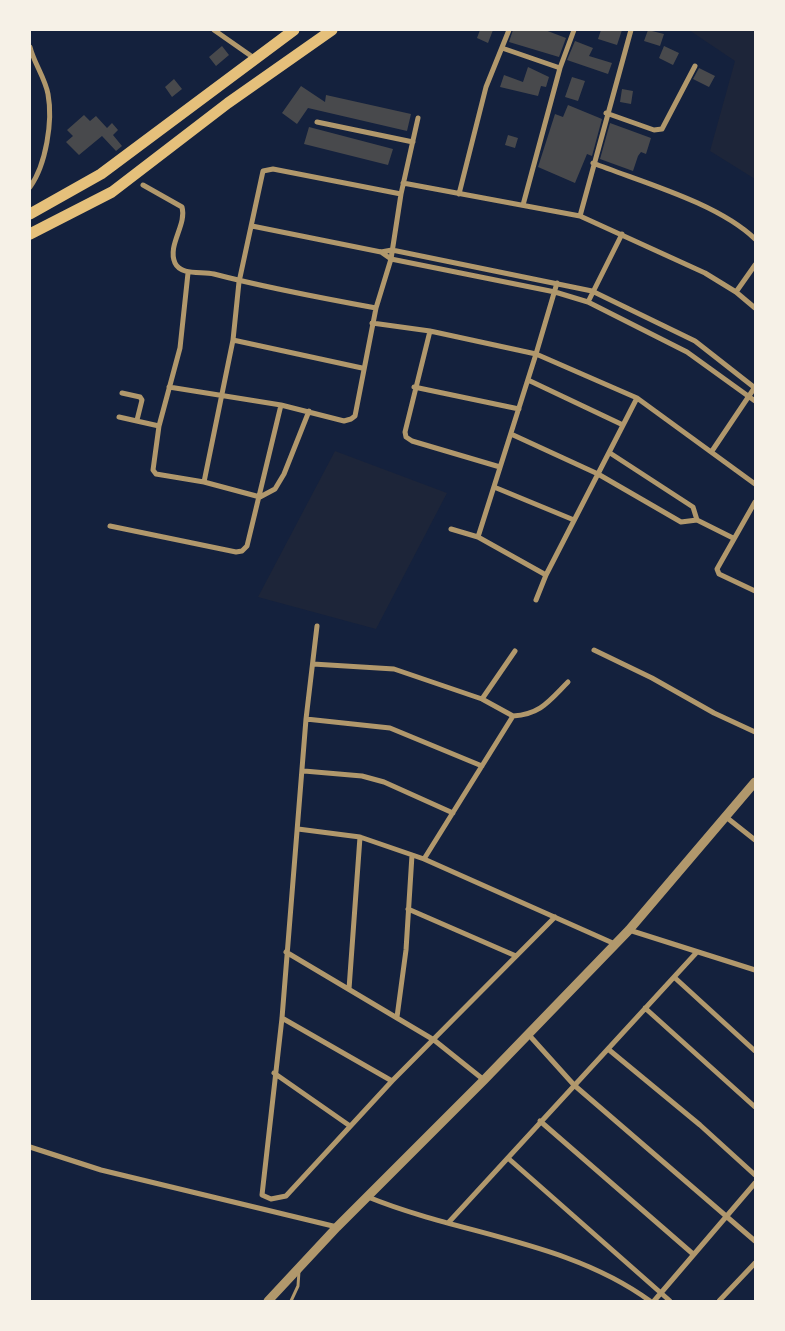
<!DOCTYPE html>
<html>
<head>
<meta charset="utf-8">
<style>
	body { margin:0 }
	#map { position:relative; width:785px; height:1331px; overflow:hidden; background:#14213d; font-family:"Golos Text",sans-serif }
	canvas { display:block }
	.frame { position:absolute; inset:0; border:31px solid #f6f1e7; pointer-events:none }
</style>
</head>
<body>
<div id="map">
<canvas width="785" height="1331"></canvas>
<div class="frame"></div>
</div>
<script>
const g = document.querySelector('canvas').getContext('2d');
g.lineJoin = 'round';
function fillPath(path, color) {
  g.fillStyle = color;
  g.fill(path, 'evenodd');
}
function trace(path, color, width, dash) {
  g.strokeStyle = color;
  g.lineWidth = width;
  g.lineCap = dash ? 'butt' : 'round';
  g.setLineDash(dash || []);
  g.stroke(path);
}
fillPath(new Path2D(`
	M689,30H755V179L710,151L735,61Z
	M335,451L447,493L376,629L258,597Z`), '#1d2539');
fillPath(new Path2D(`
	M480,30H493L488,43L477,38Z
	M513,30H545L566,38L559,57L509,42Z
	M601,30H622L617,45L598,39Z
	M648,30L664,34L660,46L644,41Z
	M575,41L593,48L589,56L612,63L608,74L567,60Z
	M222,46L229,55L216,66L209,57Z
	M664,46L679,53L673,65L659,58Z
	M528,67L549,77L546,87L541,86L538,96L500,87L504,75L523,82Z
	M699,68L715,76L709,87L693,79Z
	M572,77L585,81L578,101L565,97Z
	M174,79L182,89L172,97L165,87Z
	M301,86L325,102L326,95L411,114L407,131L308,108L297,124L282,113Z
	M622,89L633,91L631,104L620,102Z
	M568,105L602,119L592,156L587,154L575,183L538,167L555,114L563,117Z
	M84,115L90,121L96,116L107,128L112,123L118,130L113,135L122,146L116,151L102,136L79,155L66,142L73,136L67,130Z
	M610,123L651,138L646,154L641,152L638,156L633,171L600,159Z
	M309,127L393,149L388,165L304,144Z
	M508,135L518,138L515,148L505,145Z`), '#48494c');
trace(new Path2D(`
	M291,1301L298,1286L299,1271`), '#b1986c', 3);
trace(new Path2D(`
	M214,30L254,58
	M30,47C34,63 45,78 48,94C53,121 46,165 30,187
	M502,48L560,68
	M606,113L654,130L662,129L695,66
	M317,122L413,142
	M593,163C641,182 718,203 755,239
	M403,183L580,216L705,273L736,292L755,308
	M143,185L182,207C187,225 167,245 175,263C181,276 202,271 214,274C267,288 321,298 376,308
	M459,194L486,87L509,30
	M523,205L560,68L574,30
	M580,216L631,30
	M252,226L381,252L392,250L592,291L695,341L755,388
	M381,252L391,259L555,292L588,302L687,352L755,401
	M188,273L180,348L159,426L153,470L156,474L204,482L260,497L275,489L284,474L309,411
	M736,292L755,265
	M588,302L622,234
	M372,323L430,331L536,354L637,398L755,484
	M430,331L405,432L406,437L412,441L500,467
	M233,340L362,368
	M528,380L623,425
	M169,387L281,405L344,421L351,419L355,416L376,308L391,259L401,194L418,118
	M414,387L519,409
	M122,393L140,397L142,400L137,420
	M119,417L159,426
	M511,434L598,474L681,522L697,520L733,538
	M712,451L755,387
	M610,453L693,507L697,520
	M204,482L233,340L239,282L263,171L273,169L401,194
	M494,487L574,520
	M755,502L717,569L719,574L755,591
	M110,526L236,552L242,551L247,546L281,405
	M451,529L478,537L546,575
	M478,537L536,354L557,283
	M536,600L546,575L637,398
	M317,626L306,719L282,1018L262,1195L271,1199L286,1196L392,1081L555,917
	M594,650L652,678L714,713L755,732
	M313,664L394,669L482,699L513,716
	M482,699L515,651
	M306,719L390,728L482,766
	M304,771L362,776L384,782L453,813
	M726,817L755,840
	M298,829L360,837L424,859L615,944
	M424,859L513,716C541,714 549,701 568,682
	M408,909L516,956
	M629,930L755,970
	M286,952L434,1040L484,1080
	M674,977L755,1051
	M349,989L360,837
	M645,1008L755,1107
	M397,1017L406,950L412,855
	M282,1018L392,1081
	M529,1035L574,1085L755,1241
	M608,1049L700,1125L755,1175
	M274,1073L350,1126
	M540,1121L693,1254
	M30,1147L101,1170L337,1227
	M509,1159L670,1301
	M368,1197C461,1235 568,1241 650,1301
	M449,1222L697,952
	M654,1301L755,1183
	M719,1301L755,1263`), '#b1986c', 5);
trace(new Path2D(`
	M268,1301L337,1227L484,1080L629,930L755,782`), '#b1986c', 9);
trace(new Path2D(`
	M30,214L101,174L294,30
	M30,234L112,192L228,103L332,30`), '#e5c07b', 11);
</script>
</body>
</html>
